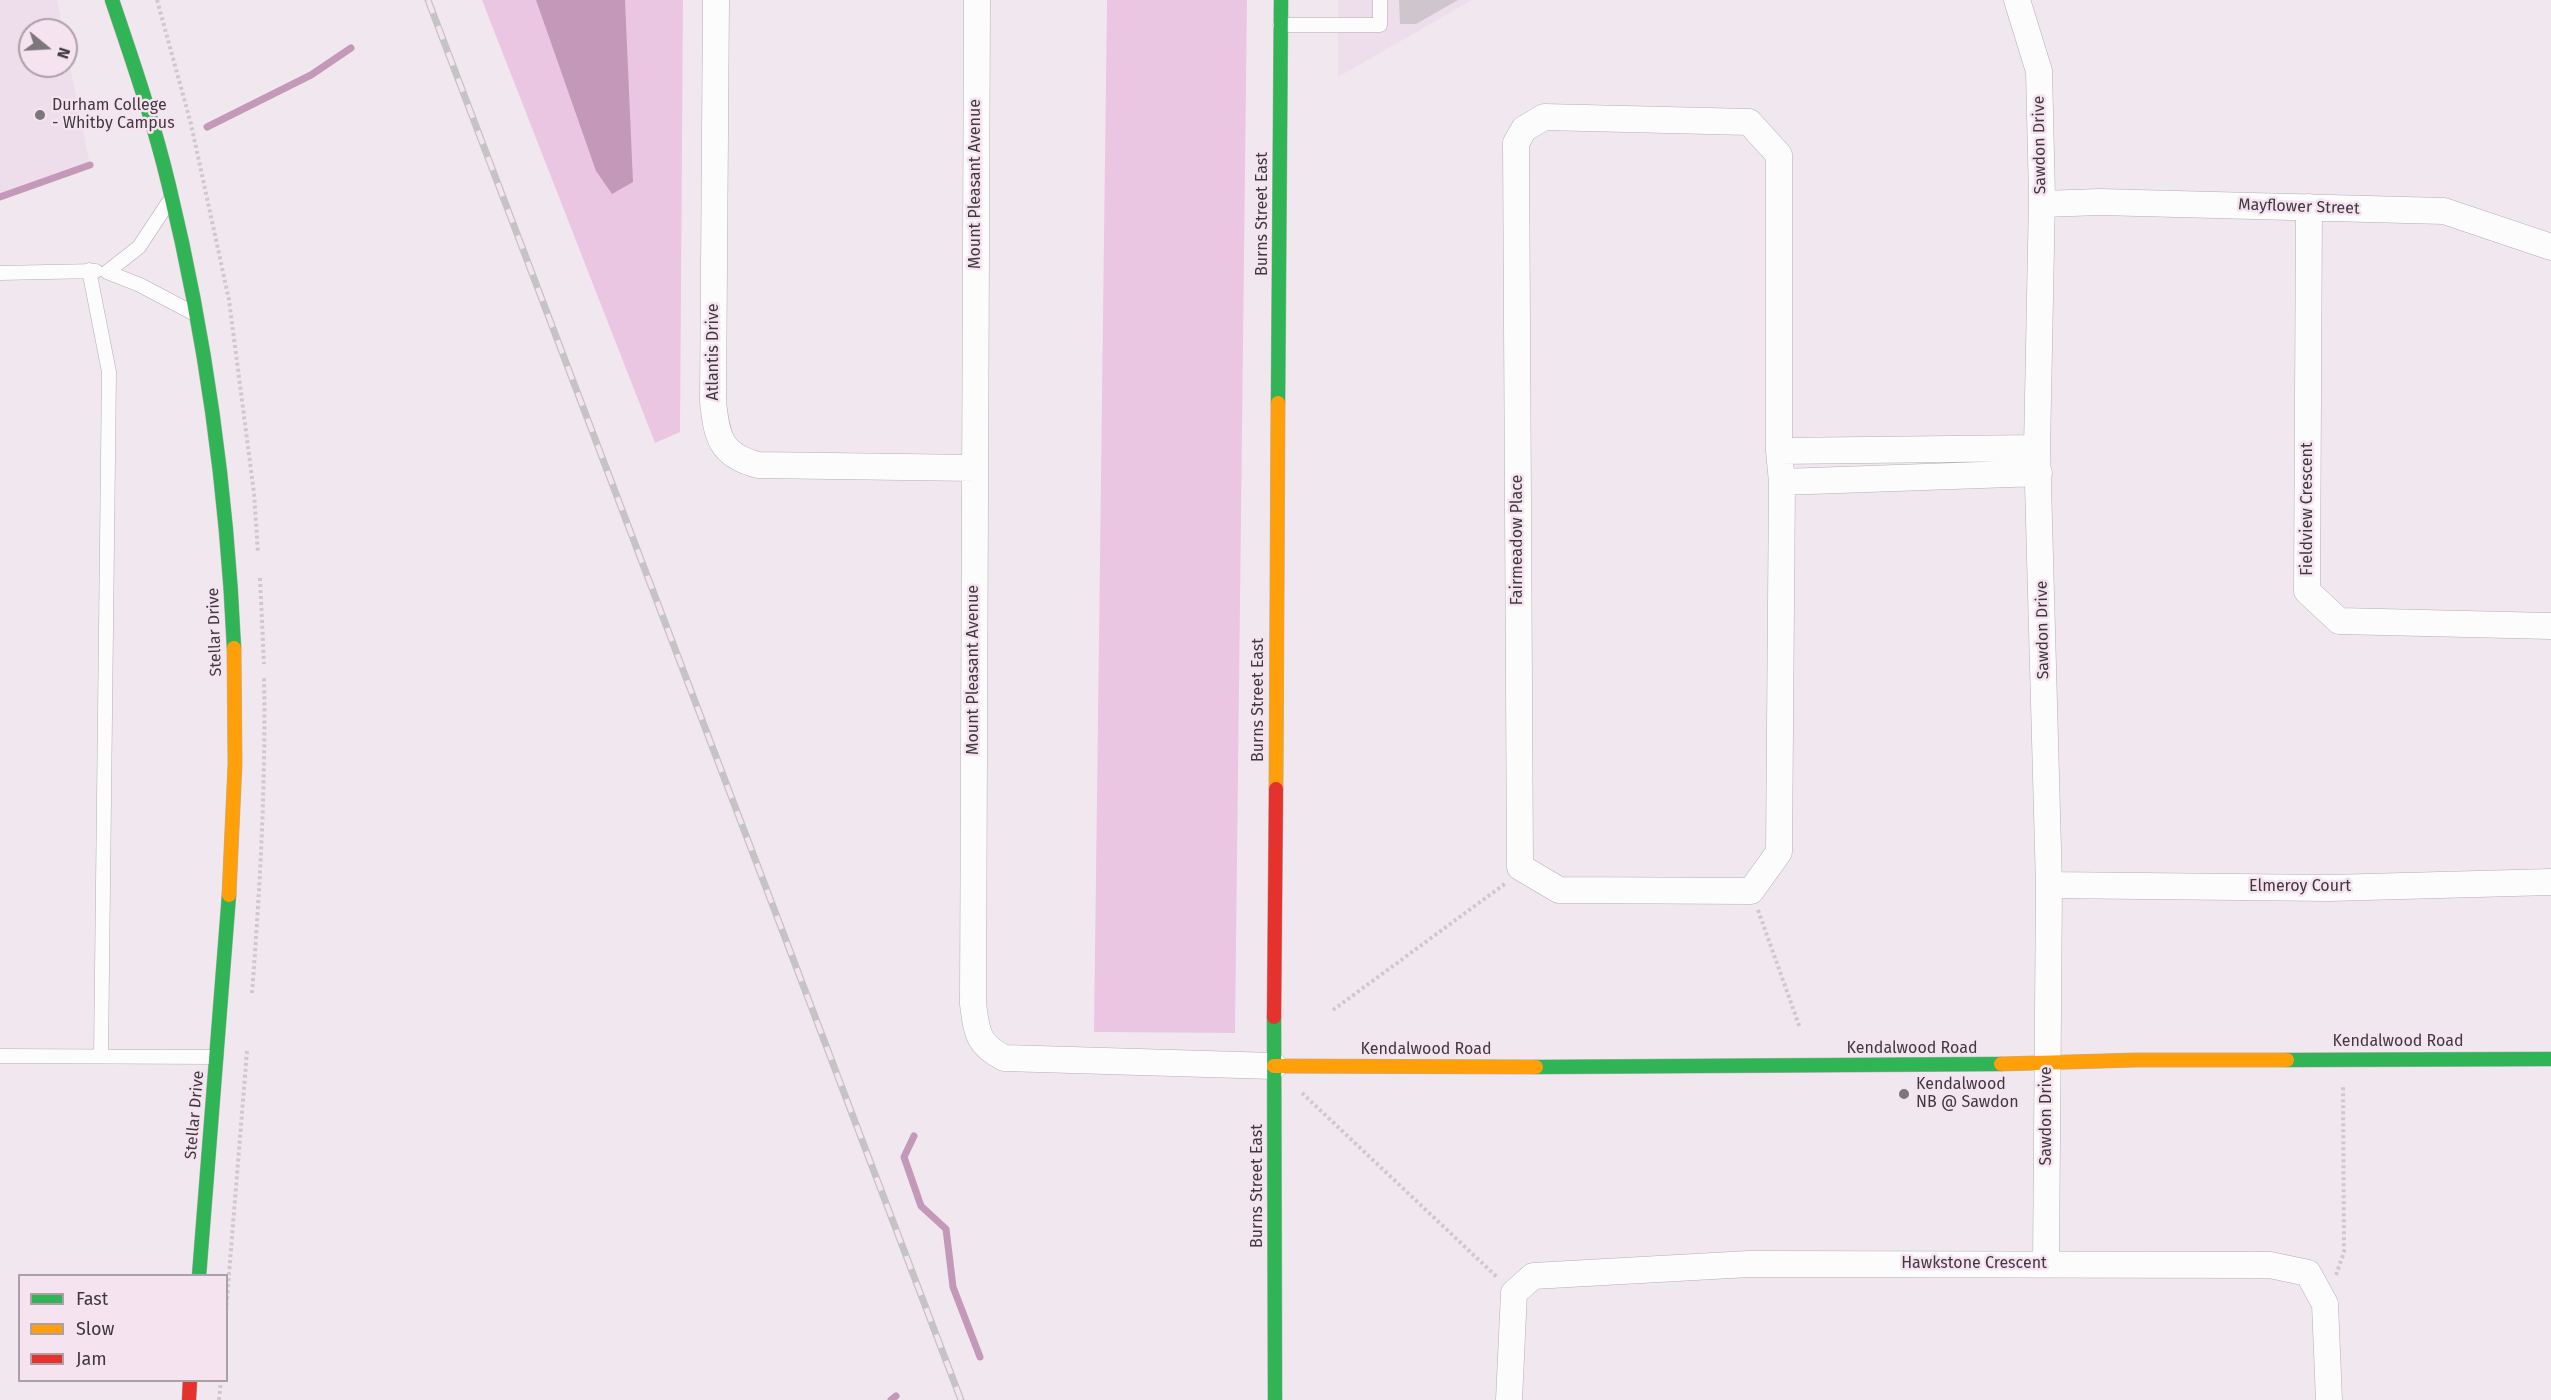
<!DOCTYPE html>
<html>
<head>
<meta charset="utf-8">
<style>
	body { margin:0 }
	#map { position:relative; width:2551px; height:1400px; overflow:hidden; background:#f1e8ef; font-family:"Fira Sans",sans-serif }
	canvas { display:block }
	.legend { position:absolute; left:18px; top:1274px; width:210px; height:108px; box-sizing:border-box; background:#f5e4f0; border:2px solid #ac9fa8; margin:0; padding:8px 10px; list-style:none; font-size:18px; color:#3f383d }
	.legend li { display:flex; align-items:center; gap:12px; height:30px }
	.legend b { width:30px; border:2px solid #ac9fa8 }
	.north { position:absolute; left:18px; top:18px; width:60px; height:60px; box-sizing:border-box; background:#f5e4f0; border:2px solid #ac9fa8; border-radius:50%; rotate:108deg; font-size:16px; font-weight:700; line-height:24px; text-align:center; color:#3f383d }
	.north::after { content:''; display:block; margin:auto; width:21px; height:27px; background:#7d767b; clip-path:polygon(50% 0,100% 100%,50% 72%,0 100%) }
</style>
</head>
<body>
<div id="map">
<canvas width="2551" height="1400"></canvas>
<ul class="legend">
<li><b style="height:8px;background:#30b455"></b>Fast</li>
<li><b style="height:8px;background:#ff9f0a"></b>Slow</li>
<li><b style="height:8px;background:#e5322d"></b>Jam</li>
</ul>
<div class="north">N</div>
</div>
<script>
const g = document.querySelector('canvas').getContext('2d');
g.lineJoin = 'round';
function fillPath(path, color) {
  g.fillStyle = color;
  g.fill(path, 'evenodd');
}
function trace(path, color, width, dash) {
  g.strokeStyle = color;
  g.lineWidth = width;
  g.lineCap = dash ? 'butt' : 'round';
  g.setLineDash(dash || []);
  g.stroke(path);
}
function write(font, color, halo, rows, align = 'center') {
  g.font = font + ' "Fira Sans",sans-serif';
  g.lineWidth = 5;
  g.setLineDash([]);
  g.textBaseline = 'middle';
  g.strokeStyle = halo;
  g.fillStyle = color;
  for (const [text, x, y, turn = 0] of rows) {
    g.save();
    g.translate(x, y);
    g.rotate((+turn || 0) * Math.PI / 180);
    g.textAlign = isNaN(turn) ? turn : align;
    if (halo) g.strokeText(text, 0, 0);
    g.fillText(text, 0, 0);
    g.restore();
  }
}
fillPath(new Path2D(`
	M0,0H57L63,30H30V66H66V47L90,165L0,197Z
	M1338,0H1472L1338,77Z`), '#eeddea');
fillPath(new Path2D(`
	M482,0H683L680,432L655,443Z
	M1107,0H1247L1235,1033L1094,1032Z`), '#ebc6e2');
fillPath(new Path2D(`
	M536,0H625L633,182L612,194L596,171Z`), '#c498b9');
trace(new Path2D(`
	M207,127L311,75L351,48
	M0,197L90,165
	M914,1136L904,1157L921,1206L946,1229L953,1287L980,1357
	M891,1400L896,1396`), '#c498b9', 7);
fillPath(new Path2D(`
	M1399,0H1458L1416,24H1400Z`), '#cec6cc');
const lane = new Path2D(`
	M1280,25H1380V0
	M168,203L139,247L107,272L140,285L195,314
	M89,270L109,372L101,1056
	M0,273L96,271
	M0,1056L216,1057`);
const street = new Path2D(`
	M716,0L713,402C717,437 720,455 758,465L975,468
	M977,0L973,1004C977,1033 977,1044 1004,1058L1274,1066
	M2017,0L2039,71L2042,197L2037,448L2049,885L2046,1264
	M1544,117L1749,122L1779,155V451L1782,482L1779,852L1751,891L1559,890L1520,867L1516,143L1524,129Z
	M2042,204L2100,202L2444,211L2551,247
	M2309,207L2307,591L2339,621L2551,626
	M1779,451L2037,448
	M1782,482L2039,473
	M2049,885L2329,888L2551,882
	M1509,1400L1514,1293L1533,1276L1749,1264L2270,1265L2308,1273L2325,1304L2329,1400`);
const fast = new Path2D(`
	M112,0C133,62 154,123 169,186C206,338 227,492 234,648
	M1278,403L1281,0
	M1274,1017L1275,1400
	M2287,1060L2551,1059
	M1536,1067L2001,1064
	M199,1276L229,895`);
const slow = new Path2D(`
	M1276,789L1278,403
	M229,895L235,764L234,648
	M2001,1064L2136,1060H2287
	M1274,1066L1536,1067`);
const jam = new Path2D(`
	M1274,1017L1276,789
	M189,1400L190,1380`);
trace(lane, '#b4aeb3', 15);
trace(street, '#b4aeb3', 27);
trace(fast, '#b4aeb3', 15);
trace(slow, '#b4aeb3', 15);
trace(jam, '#b4aeb3', 15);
trace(new Path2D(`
	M157,0L191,124L229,300L254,493L258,553
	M260,578L264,664
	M1758,910L1800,1028
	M252,993C260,888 266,783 264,677
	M1333,1010L1506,883
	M1302,1093L1498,1278
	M2336,1275L2344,1252L2343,1086
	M226,1311L247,1051
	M219,1400L221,1380`), '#cdc9cc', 4, [3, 3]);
trace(lane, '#fdfcfd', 14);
trace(street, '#fdfcfd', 26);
trace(fast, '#30b455', 14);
trace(slow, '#ff9f0a', 14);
trace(jam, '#e5322d', 14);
const rail = new Path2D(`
	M428,0L961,1400`);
trace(rail, '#c6c3c5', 7);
trace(rail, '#f5e4f0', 4.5, [14]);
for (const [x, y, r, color] of [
	[40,115,6,"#7d767b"],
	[1904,1094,6,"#7d767b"]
]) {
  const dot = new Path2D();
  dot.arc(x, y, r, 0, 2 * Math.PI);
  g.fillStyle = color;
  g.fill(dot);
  trace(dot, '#f5e4f0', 2);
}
write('16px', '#3f383d', '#f5e4f0', [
	["Durham College",52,106],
	["- Whitby Campus",52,124],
	["Kendalwood",1916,1085],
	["NB @ Sawdon",1916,1103]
], 'left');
write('16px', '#3f383d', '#f5e4f0', [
	["Sawdon Drive",2040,145,-91],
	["Mount Pleasant Avenue",976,184,-90],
	["Mayflower Street",2299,207,2],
	["Burns Street East",1263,214,-90],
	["Atlantis Drive",714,352,-90],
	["Fieldview Crescent",2308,509,-90],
	["Fairmeadow Place",1518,540,-90],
	["Sawdon Drive",2043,630,-91],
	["Stellar Drive",215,632,-92],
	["Mount Pleasant Avenue",974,670,-90],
	["Burns Street East",1259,700,-90],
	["Elmeroy Court",2300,887],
	["Kendalwood Road",2398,1042],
	["Kendalwood Road",1912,1049],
	["Kendalwood Road",1426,1050],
	["Stellar Drive",195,1115,-85],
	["Sawdon Drive",2047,1116,-90],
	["Burns Street East",1258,1186,-90],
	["Hawkstone Crescent",1974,1264]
]);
</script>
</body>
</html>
